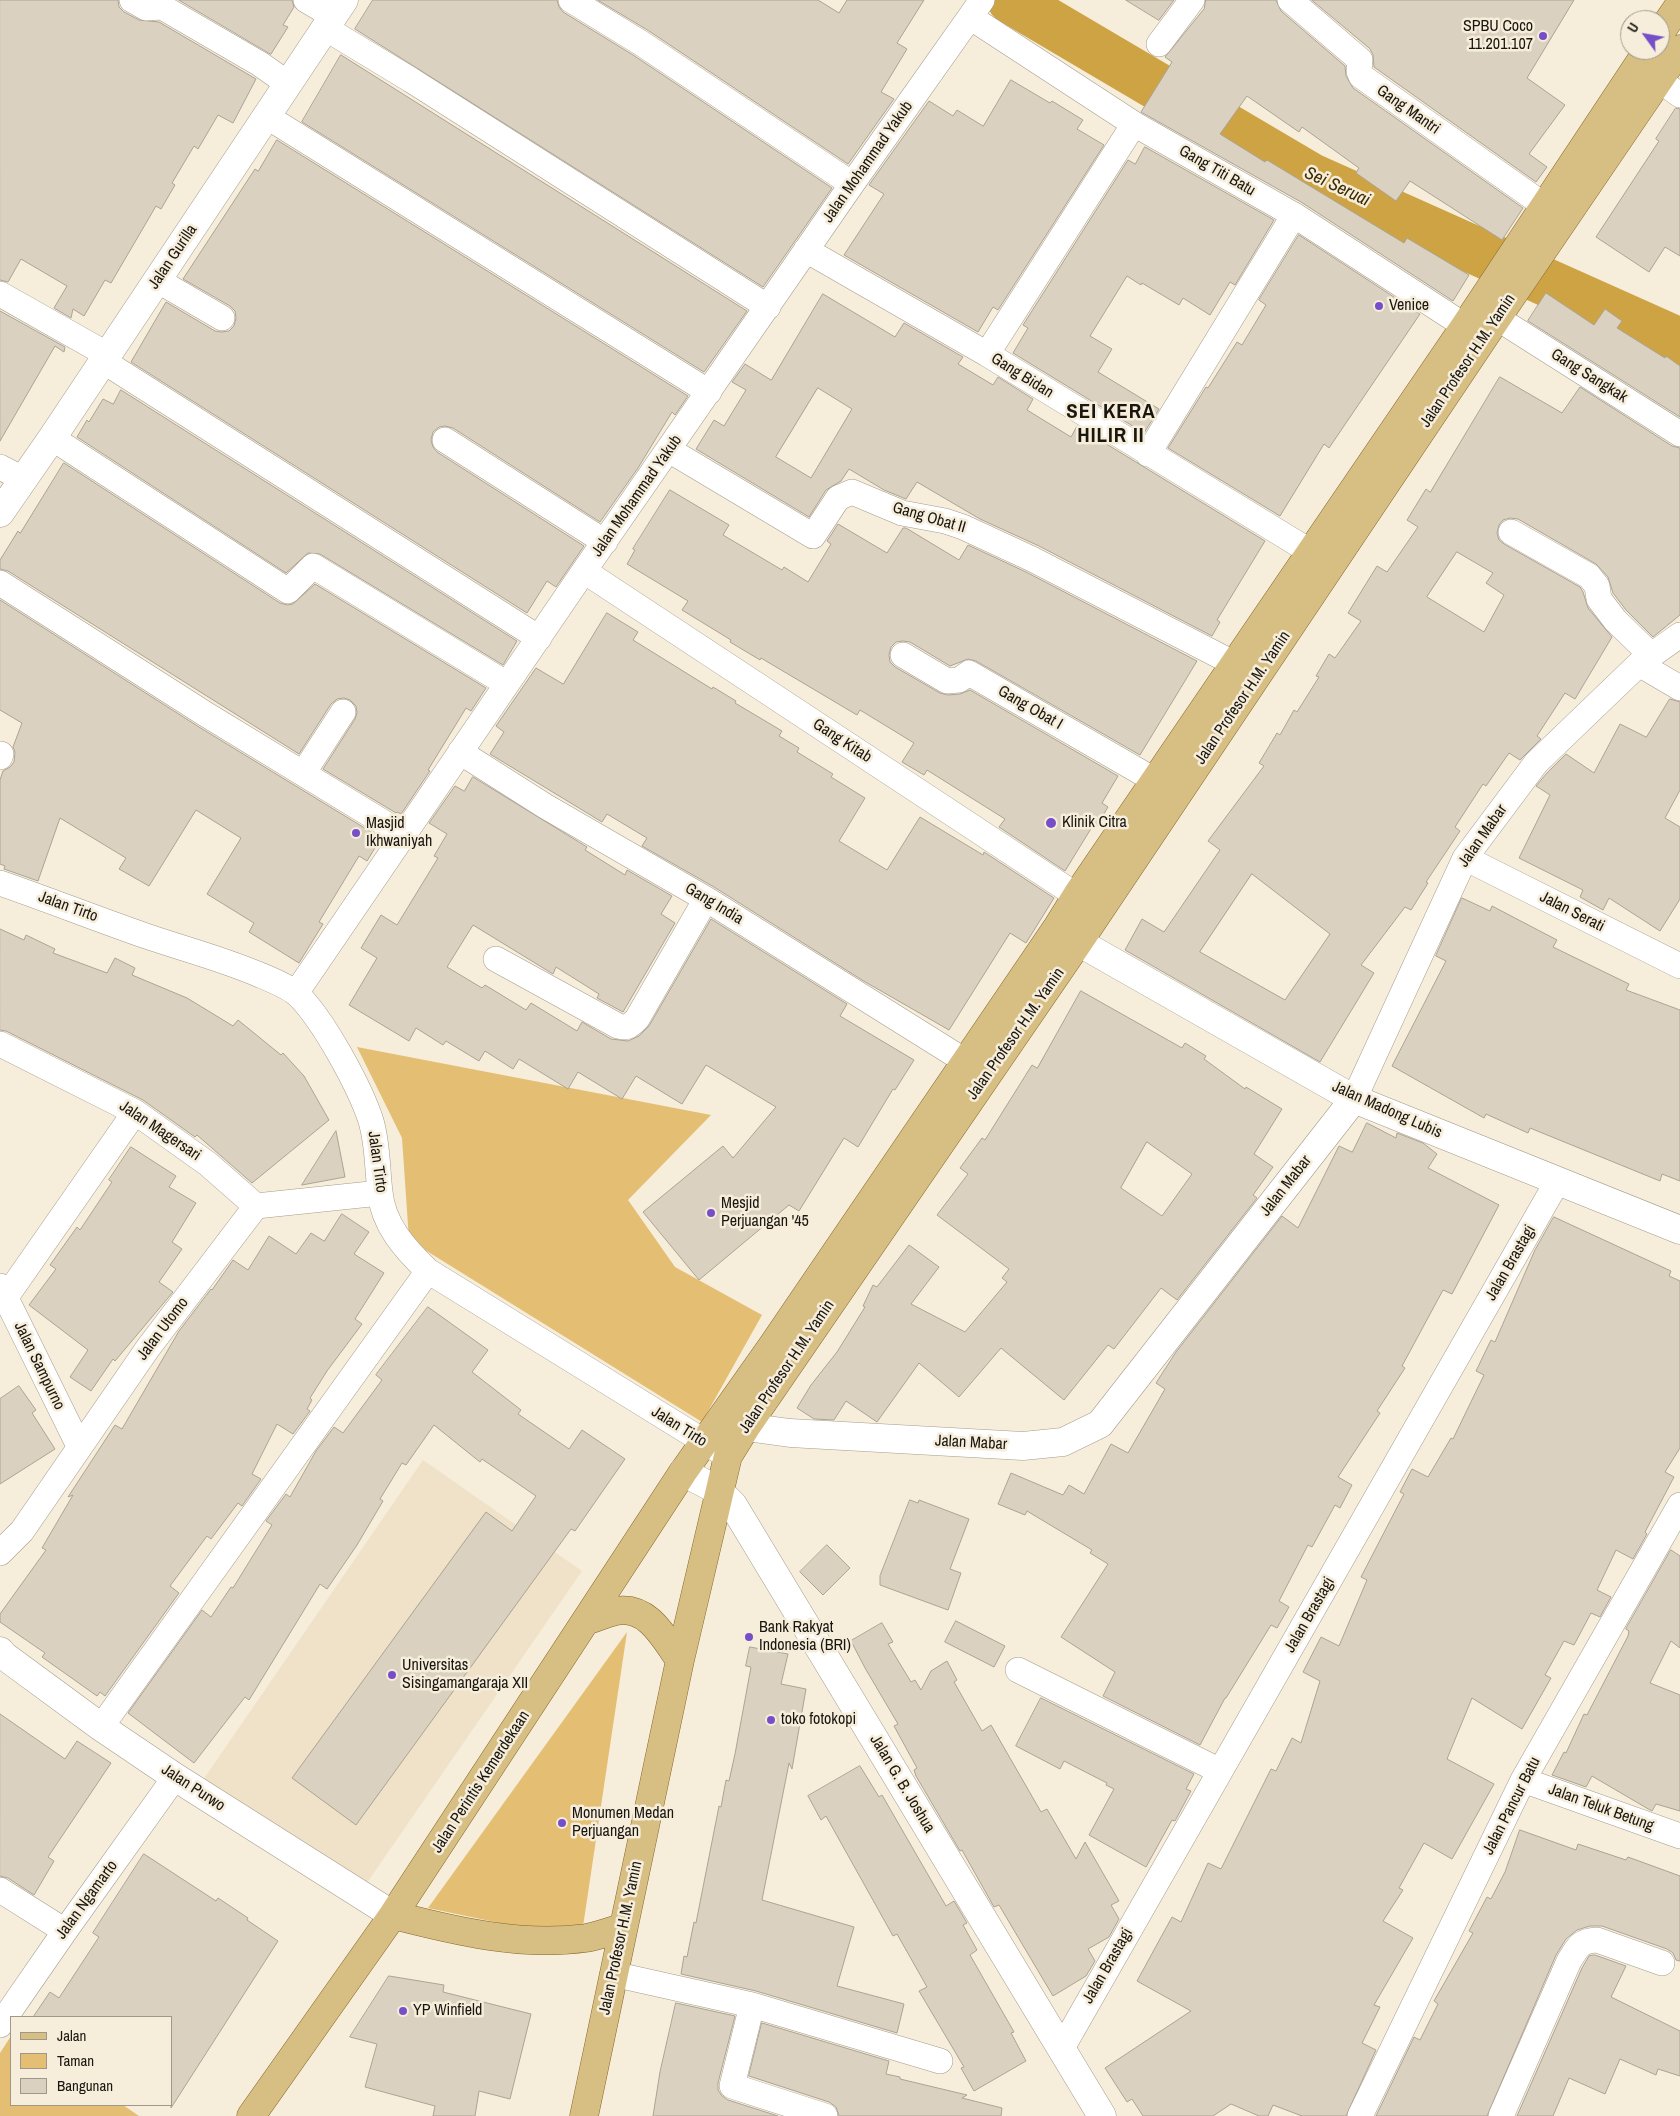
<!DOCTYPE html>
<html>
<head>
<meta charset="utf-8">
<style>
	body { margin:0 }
	#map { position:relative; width:1680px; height:2116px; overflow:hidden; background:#f6eddb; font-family:"Archivo Narrow",sans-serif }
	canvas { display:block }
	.legend { position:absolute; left:10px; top:2016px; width:162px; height:90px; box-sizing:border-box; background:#f6eddb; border:1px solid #9e978a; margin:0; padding:6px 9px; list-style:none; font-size:15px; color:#191610 }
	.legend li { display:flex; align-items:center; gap:10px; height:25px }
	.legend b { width:25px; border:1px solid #9e978a }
	.north { position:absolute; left:1620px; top:10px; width:50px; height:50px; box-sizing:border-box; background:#f6eddb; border:1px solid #9e978a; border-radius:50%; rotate:302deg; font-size:14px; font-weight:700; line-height:20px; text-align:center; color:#191610 }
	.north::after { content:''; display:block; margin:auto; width:18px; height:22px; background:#764fc8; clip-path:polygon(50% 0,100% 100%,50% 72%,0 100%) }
</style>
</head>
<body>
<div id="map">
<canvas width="1680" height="2116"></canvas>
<ul class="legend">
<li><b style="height:6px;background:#d7be83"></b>Jalan</li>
<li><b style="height:14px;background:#e4bf73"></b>Taman</li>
<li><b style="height:14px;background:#dad1c0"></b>Bangunan</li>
</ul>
<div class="north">U</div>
</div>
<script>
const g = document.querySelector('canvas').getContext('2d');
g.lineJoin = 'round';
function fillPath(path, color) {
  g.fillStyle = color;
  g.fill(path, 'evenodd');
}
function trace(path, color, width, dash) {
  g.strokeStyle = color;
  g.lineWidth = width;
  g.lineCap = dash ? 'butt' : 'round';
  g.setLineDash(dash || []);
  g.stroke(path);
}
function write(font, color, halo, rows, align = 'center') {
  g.font = font + ' "Archivo Narrow",sans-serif';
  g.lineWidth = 5;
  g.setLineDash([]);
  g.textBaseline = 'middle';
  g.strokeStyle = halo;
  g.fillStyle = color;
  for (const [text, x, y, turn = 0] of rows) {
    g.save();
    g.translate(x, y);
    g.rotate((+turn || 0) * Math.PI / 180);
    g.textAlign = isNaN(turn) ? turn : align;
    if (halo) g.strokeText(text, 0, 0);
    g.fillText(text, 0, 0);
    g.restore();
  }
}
fillPath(new Path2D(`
	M423,1460L582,1571L362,1890L203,1780Z`), '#efe2c9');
fillPath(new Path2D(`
	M357,1047L711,1115L628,1200L675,1267L762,1315L702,1422L409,1240L402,1138Z
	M627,1632L581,1940L428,1908Z
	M11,2036V2105H123L139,2116H0V2053Z`), '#e4bf73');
trace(new Path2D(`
	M1011,0L1311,177L1680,342`), '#cea344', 48);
const building = new Path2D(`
	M0,0H118L119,7L124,12L139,20L159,22L256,79L233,123L218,115L198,149L194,146L172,183L175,185L161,209L156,206L111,283L105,280L84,316L73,309L71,318L54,308L67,286L21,259L8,282L0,280Z
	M179,0H292L294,7L283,25L288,27L271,54Z
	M373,0H557L559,7L563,12L633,55L832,188L763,287L355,29Z
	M598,0H818L839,13L847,0H924L897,43L907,49L881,92L894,99L848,164L649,31Z
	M1126,0H1174L1159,20Z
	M1206,0H1276L1281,11L1345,66L1346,76L1353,88L1523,208L1502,240L1410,181L1396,201L1356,173L1359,168L1302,127L1299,132L1247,96L1220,134L1265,162L1267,160L1404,243L1407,238L1469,275L1453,301L1301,202L1141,112L1172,62L1165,57L1204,9Z
	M1312,0H1574L1527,78L1565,105L1529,154L1547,167L1536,182L1374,67L1373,55L1370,49Z
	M341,55L747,311L704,372L302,122Z
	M1011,80L1050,103L1052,101L1083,120L1077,129L1104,145L998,310L993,307L978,332L844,255L884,194L869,185L929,101L953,116L957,110L983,126Z
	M1676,108L1680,109V256L1665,247L1649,272L1596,237L1659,141L1656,139Z
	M277,140L688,396L675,415L672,412L638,468L600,522L453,428L445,426L439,427L433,432L431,440L433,447L437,452L584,546L556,587L547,581L527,613L131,362L166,302L215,331L221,332L229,331L234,326L236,318L235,311L230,306L183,279L255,169L258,171Z
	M1145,147L1274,220L1235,285L1230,282L1210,315L1183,298L1179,305L1142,283L1141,285L1127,276L1090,336L1112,349L1098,372L1159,409L1144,433L1013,353L1028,328L1023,325L1128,160L1135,164Z
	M1299,235L1420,314L1329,448L1324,444L1280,516L1168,448L1206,387L1208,388L1237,342L1242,345L1266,305L1259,300Z
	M1546,293L1594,325L1605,309L1622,321L1617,328L1665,358L1666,356L1680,366V417L1528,321Z
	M823,294L895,337L904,323L963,357L958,364L993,385L998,377L1033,399L1027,410L1071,437L1077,426L1265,541L1217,620L1220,622L1212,636L1039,546L980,519L917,482L906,499L884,490L849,469L841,481L826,490L809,517L696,449L714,420L724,426L746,390L732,382L745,364L771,380ZM818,388L852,409L811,478L776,457Z
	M0,311L65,347L64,352L55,346L0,441Z
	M1500,377L1562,413L1580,387L1672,446L1680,448V615L1653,637L1626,610L1613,593L1608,577L1596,564L1518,519L1510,518L1503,520L1499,525L1497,533L1499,540L1504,544L1580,587L1583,592L1588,608L1612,637L1575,699L1565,693L1537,736L1541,739L1520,760L1509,753L1486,786L1483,784L1455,827L1460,831L1426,882L1428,883L1411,910L1405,907L1361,965L1374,973L1320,1062L1125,950L1142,919L1164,932L1220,850L1208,841L1264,766L1259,763L1277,733L1280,735L1294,710L1297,712L1319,677L1316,676L1329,654L1335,658L1361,621L1348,613L1377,566L1387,572L1418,527L1407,520L1426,489L1430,492ZM1457,552L1493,573L1486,583L1504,595L1484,632L1427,597ZM1252,874L1330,934L1285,1000L1200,952Z
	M121,390L517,641L503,665L320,554L308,553L286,573L77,437L87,420L89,422L103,399L113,404Z
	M64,463L280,603L287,605L293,604L315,584L486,688L471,711L466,708L428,770L430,771L401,814L397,812L396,813L323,769L355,719L357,713L356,706L350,700L344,698L337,699L331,704L299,754L8,571L0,569V560L18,531L20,533Z
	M670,490L729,525L723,535L782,570L784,567L808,582L831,544L827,541L838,524L887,553L903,528H906L959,560L968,545L1026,572L1197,661L1140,755L976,661L968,659L950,666L910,642L903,641L896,642L891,647L889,655L890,662L895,667L940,693L948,695L960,694L970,690L1118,776L1102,803L1108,807L1095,829L1092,827L1065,871L999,827L1005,819L927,770L924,775L902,762L914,743L860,710L857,715L761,658L760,660L730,642L731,640L682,610L688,601L627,564L635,550L633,549Z
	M0,600L199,727L381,838L367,861L359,856L319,922L323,924L299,963L249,932L254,923L207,894L241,838L196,810L149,886L119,869L126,858L60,818L38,881L4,869L5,866L0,864V780L3,771L10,767L14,762L15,752L13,747L22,723L0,710Z
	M607,613L638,632L633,640L712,689L713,687L736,701L735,703L782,731L779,736L799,748L797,752L833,774L831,777L865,798L839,841L887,870L920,817L983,855L984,852L1054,898L1026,943L1010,933L949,1030L862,980L714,887L642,846L647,838L607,814L602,822L490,754L504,732L496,726L536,668L563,684Z
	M1670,699L1680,702V790L1665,818L1680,827V899L1660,931L1609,898L1603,910L1580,897L1583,890L1519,858L1550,795L1536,786L1547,773L1566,754L1594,773L1620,724L1646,737Z
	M473,777L587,847L585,850L625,875L627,870L672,896L661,914L675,923L623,1012L597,998L599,994L556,967L553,974L473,925L447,967L482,988L485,985L526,1010L531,1003L577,1031L582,1022L611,1039L628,1041L639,1036L649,1026L711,919L847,1004L840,1016L914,1060L895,1090L893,1089L858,1147L844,1138L799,1211L789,1205L699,1280L643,1212L723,1146L733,1158L776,1107L706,1065L682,1104L636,1076L622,1099L578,1072L568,1089L519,1059L513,1069L485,1051L479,1061L446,1041L443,1045L416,1028L409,1041L349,1005L377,958L361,948L381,915L397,925L438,858L434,856L447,834L429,823L455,786L464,791Z
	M1462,898L1490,911L1492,906L1557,940L1553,947L1629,984L1626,990L1680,1010V1181L1662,1174L1660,1181L1530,1128L1528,1133L1486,1114L1484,1118L1392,1066L1446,961L1436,956Z
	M0,929L24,940L26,935L55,949L53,953L107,973L115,958L135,968L132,975L187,998L233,1026L238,1020L281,1055L283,1053L304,1076L329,1120L252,1183L197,1135L195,1137L143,1100L6,1031L0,1030Z
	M1081,991L1182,1048L1185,1043L1206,1056L1204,1059L1245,1089L1246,1087L1282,1109L1254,1154L1273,1167L1253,1195L1257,1198L1177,1300L1161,1288L1114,1349L1108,1345L1064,1400L1001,1348L959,1397L919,1363L877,1422L846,1401L834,1420L814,1419L797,1408L811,1385L837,1352L865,1307L863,1306L873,1285L877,1287L909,1245L939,1267L911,1304L965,1332L1007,1282L1002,1278L1009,1269L937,1215L968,1174L960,1168L982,1138L985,1140L1032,1065L1037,1068ZM1147,1142L1192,1174L1162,1216L1121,1188Z
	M1367,1123L1396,1138L1397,1133L1423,1143L1437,1154L1428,1168L1499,1205L1452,1294L1443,1290L1402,1366L1405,1368L1377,1411L1380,1413L1338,1477L1352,1485L1340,1508L1335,1505L1312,1547L1308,1545L1279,1601L1289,1607L1277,1628L1271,1625L1226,1698H1225L1200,1745L1103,1696L1115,1672L1061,1637L1108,1564L1090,1553L1092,1550L1027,1511L1025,1515L998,1504L1011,1473L1063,1495L1069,1485L1084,1494L1111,1444L1128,1453L1165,1389L1156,1383L1176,1352L1282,1216L1298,1228L1339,1146L1352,1152Z
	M336,1131L345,1177L302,1185Z
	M131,1147L176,1176L169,1187L196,1203L172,1242L182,1249L159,1282L173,1292L115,1361L113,1359L91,1391L70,1377L88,1350L29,1305L56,1269L50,1265L77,1227L80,1230L112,1182L109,1180Z
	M342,1214L369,1232L354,1254L384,1273L355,1319L362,1324L327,1371L310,1398L312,1400L307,1409L310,1411L293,1434L277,1424L252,1474L261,1479L242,1506L238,1503L211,1539L207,1536L170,1586L179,1593L105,1696L100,1692L97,1696L42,1657L45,1653L0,1622V1614L46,1550L42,1548L73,1495L68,1497L115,1425L122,1429L179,1331L211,1289L212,1290L233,1260L248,1270L269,1236L296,1254L311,1233L324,1241Z
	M1554,1217L1671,1271L1669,1276L1680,1281V1448L1665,1472L1674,1477L1645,1532L1647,1534L1633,1559L1616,1550L1597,1590L1611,1597L1600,1617L1591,1613L1574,1645L1564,1641L1545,1675L1551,1678L1522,1729L1472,1698L1447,1759L1494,1784L1452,1859L1424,1843L1399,1888L1403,1890L1383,1921L1413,1938L1374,2005L1380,2007L1362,2043L1376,2050L1346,2116H1302L1273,2105L1268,2116H1259L1231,2104L1213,2116H1143L1132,2099L1127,2102L1105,2068L1191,2011L1137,1981L1172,1917L1181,1922L1208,1863L1221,1869L1271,1769L1276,1771L1292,1738L1301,1743L1320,1681L1303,1672L1321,1637L1339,1646L1367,1580L1361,1577L1404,1494L1400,1492L1412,1469L1428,1477L1451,1438L1453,1439L1484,1375L1476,1371L1491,1340L1495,1342L1535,1250Z
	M428,1307L488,1350L472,1372L521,1410L518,1414L569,1449L582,1430L625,1459L575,1531L571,1529L356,1825L292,1778L486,1512L512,1531L536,1496L482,1459L480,1462L434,1425L406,1465L402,1463L380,1499L383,1501L357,1545L327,1589L320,1584L249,1700L245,1697L194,1763L128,1713L202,1610L211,1617L231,1587L233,1588L272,1525L266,1521L286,1494L290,1497L316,1451L334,1427L343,1433L382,1380L376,1375Z
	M19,1386L36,1410L32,1413L55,1449L0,1484V1399Z
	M910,1500L918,1503L919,1500L969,1519L950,1569L961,1573L948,1610L880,1585V1576Z
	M827,1545L850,1568L823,1595L800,1572Z
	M1671,1550L1680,1556V1648L1671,1641L1650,1683L1680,1695V1811L1656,1804L1652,1811L1650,1810L1592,1776L1586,1787L1552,1775L1564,1752L1566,1753L1584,1714L1587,1715L1628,1636L1629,1631L1626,1629Z
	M956,1621L1005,1646L994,1667L945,1642Z
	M882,1623L893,1642L888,1644L911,1682L915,1680L921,1690L931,1671L947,1661L957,1680L954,1682L982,1731L991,1725L1041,1812L1047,1809L1076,1859L1085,1842L1119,1901L1111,1905L1119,1919L1109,1937L1088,1949L1095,1961L1086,1976L1053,1996L999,1905L994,1907L962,1850L960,1851L916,1776L914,1770L917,1768L894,1726L898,1724L865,1668L851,1641Z
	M750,1647L788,1654L781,1684L806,1689L792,1769L789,1763L762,1900L854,1927L837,1986L904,2004L897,2033L756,1991L681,1974L684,1956L687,1957L694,1922L696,1923L719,1806L721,1807L726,1780L729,1781L735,1754L751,1667L746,1666Z
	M1041,1698L1194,1774L1186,1789L1191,1791L1175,1821L1172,1820L1146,1867L1089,1835L1114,1789L1106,1785L1107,1783L1064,1761L1060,1769L1016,1746Z
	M0,1714L65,1759L77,1741L111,1763L48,1857L54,1861L34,1895L8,1878L0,1876Z
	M860,1766L879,1797L882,1795L946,1906L954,1901L967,1923L963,1925L977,1950L970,1955L1014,2032L1011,2033L1026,2061L974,2091L961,2068L964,2067L919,1991L927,1987L897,1934L893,1936L826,1816L821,1820L808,1796Z
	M1520,1830L1576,1850L1578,1844L1626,1860L1628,1857L1680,1876V1961L1676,1960L1673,1953L1667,1949L1602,1926H1590L1577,1930L1566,1939L1556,1955L1487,2116H1376L1414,2037L1420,2040L1438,2004L1434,2001L1473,1933L1469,1931L1487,1897L1491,1899L1505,1872Z
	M144,1854L216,1901L218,1898L248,1918L247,1920L278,1941L171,2108V2017H33L50,1992L59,1998L99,1937L93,1933Z
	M1595,1955L1626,1966L1611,1997L1680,2031V2076L1658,2069L1656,2075L1620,2059L1605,2094L1569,2078L1553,2116H1517L1582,1968L1589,1956Z
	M389,1976L444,1985L443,1992L531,2014L510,2099L479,2091L475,2116H433L435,2106L365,2087L377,2044L350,2037Z
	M676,2003L735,2016L718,2083V2090L722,2096L728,2100L778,2116H653L660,2072Z
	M762,2023L889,2061L886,2074L900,2077V2079L967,2095L962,2098L1002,2108L1001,2116H839L836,2107L829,2102L749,2076Z`);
fillPath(building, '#dad1c0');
trace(building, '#aca392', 1);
const minor = new Path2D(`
	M132,0L146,8L162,7L260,64L287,83
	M306,0L333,16
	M571,0L641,43L852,184
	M1290,0L1360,60L1359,71L1361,76L1545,206
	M970,17L1134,124L1294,215L1465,326
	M325,28L411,80L768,307
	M1159,44L1192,0
	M1659,80L1680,95
	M266,116L709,392
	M806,250L987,354L1311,552
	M157,280L222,318
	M0,294L108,355
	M1497,318L1680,434
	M987,354L1134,124
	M103,361L539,638
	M52,438L288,591L313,566L507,684
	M445,440L605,542
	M669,450L813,536L838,498L852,492L902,513L945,521L963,527L1032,559L1235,664
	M1148,454L1294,215
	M0,467L23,479
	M1511,532L1589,576L1597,586L1599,599L1615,620L1651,655
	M584,571L1094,907
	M0,583L207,715L404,835
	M903,655L947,681L959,680L969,673L1156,781
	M1639,664L1680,688
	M460,752L545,806L706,899L965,1061
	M0,757L1,754
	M304,772L343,712
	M1465,858L1680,966
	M0,883C49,900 97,919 146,936C184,949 223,959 260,975C272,980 287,986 297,994C323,1019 360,1087 371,1121C378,1145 377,1167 380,1192C383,1225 405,1249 428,1271L721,1452
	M496,959L618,1026C627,1029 631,1025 637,1019L706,899
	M296,993L584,571L852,184L982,0
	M0,1044L135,1112L208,1164L256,1206
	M1354,1099L1465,858L1536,763L1639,664L1680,635
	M0,1286L79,1446
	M6,1297L135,1112
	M0,1553L22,1531L148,1348L256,1206L380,1193
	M1018,1670L1220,1771
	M101,1727L428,1271
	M1523,1780L1680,1836
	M0,1890L65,1931
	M613,1974L752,2005L940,2061
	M752,2005L732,2086L825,2116
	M0,2025L65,1931L175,1777
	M1062,2048L1557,1182
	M1360,2116L1523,1780L1680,1505
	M1501,2116L1569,1961C1578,1947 1579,1941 1597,1940L1662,1963`);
const tertiary = new Path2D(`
	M0,513L52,438L344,0
	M1059,931L1354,1099L1680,1230
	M727,1418L746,1427L790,1433L1023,1446L1063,1442L1100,1424L1354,1099
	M683,1472L719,1491L733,1505L1102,2116
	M0,1651L3,1655L101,1727L175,1777L393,1915`);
const primary = new Path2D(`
	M1660,33L1680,4
	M586,1621C596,1618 606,1613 616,1611C648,1605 664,1638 680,1660
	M393,1915C455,1931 522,1947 586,1938C598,1936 610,1931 623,1928
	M251,2116L393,1915L683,1472L772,1346L1056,929L1077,895L1465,326L1648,50
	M584,2116L680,1660L728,1456L746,1427L1078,943L1497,318L1680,49`);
trace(minor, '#a59c8c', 26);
trace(tertiary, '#a59c8c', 29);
trace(primary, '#846725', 29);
trace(minor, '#fff', 25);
trace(tertiary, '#fff', 28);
trace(primary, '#d7be83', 28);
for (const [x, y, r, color] of [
	[1543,36,5,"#764fc8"],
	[1379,306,5,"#764fc8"],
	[1051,823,6,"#764fc8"],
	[356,833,5,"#764fc8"],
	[711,1213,5,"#764fc8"],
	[749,1637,5,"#764fc8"],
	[392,1675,5,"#764fc8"],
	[771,1720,5,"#764fc8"],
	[562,1823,5,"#764fc8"],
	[403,2011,5,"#764fc8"]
]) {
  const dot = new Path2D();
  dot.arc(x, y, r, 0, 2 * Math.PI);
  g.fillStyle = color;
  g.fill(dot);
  trace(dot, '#f6eddb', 2);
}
write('16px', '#191610', '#f6eddb', [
	["SPBU Coco",1533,27,"right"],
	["11.201.107",1533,45,"right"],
	["Venice",1389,306],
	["Klinik Citra",1062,823],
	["Masjid",366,824],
	["Ikhwaniyah",366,842],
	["Mesjid",721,1204],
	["Perjuangan '45",721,1222],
	["Bank Rakyat",759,1628],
	["Indonesia (BRI)",759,1646],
	["Universitas",402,1666],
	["Sisingamangaraja XII",402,1684],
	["toko fotokopi",781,1720],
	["Monumen Medan",572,1814],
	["Perjuangan",572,1832],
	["YP Winfield",413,2011]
], 'left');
write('16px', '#191610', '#f6eddb', [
	["Gang Mantri",1408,110,35],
	["Jalan Mohammad Yakub",868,162,-55],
	["Gang Titi Batu",1217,171,30],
	["Jalan Gurilla",173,257,-56],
	["Jalan Profesor H.M. Yamin",1468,361,-56],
	["Gang Bidan",1022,376,32],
	["Gang Sangkak",1589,376,32],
	["Jalan Mohammad Yakub",637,496,-55],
	["Gang Obat II",929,518,16],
	["Jalan Profesor H.M. Yamin",1243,698,-56],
	["Gang Obat I",1030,708,30],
	["Gang Kitab",842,741,33],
	["Jalan Mabar",1483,836,-55],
	["Gang India",714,904,31],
	["Jalan Tirto",68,907,20],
	["Jalan Serati",1572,912,27],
	["Jalan Profesor H.M. Yamin",1016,1034,-55],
	["Jalan Madong Lubis",1387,1110,24],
	["Jalan Magersari",160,1131,34],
	["Jalan Tirto",377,1162,82],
	["Jalan Mabar",1286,1186,-52],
	["Jalan Brastagi",1511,1263,-60],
	["Jalan Utomo",163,1329,-53],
	["Jalan Sampurno",39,1366,64],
	["Jalan Profesor H.M. Yamin",787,1367,-56],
	["Jalan Tirto",679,1427,32],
	["Jalan Mabar",971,1443,3],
	["Jalan Brastagi",1310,1615,-60],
	["Jalan Perintis Kemerdekaan",481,1782,-57],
	["Jalan G. B. Joshua",902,1784,59],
	["Jalan Purwo",193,1788,33],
	["Jalan Pancur Batu",1512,1806,-63],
	["Jalan Teluk Betung",1601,1808,20],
	["Jalan Ngamarto",87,1900,-54],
	["Jalan Profesor H.M. Yamin",621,1938,-78],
	["Jalan Brastagi",1108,1966,-60]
]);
write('italic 18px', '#3e2d02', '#f6eddb', [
	["Sei Seruai",1337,187,25]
]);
g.letterSpacing = '1px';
write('bold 21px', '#191610', '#f6eddb', [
	["SEI KERA",1111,412],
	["HILIR II",1111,436]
]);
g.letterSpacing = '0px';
</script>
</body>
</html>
